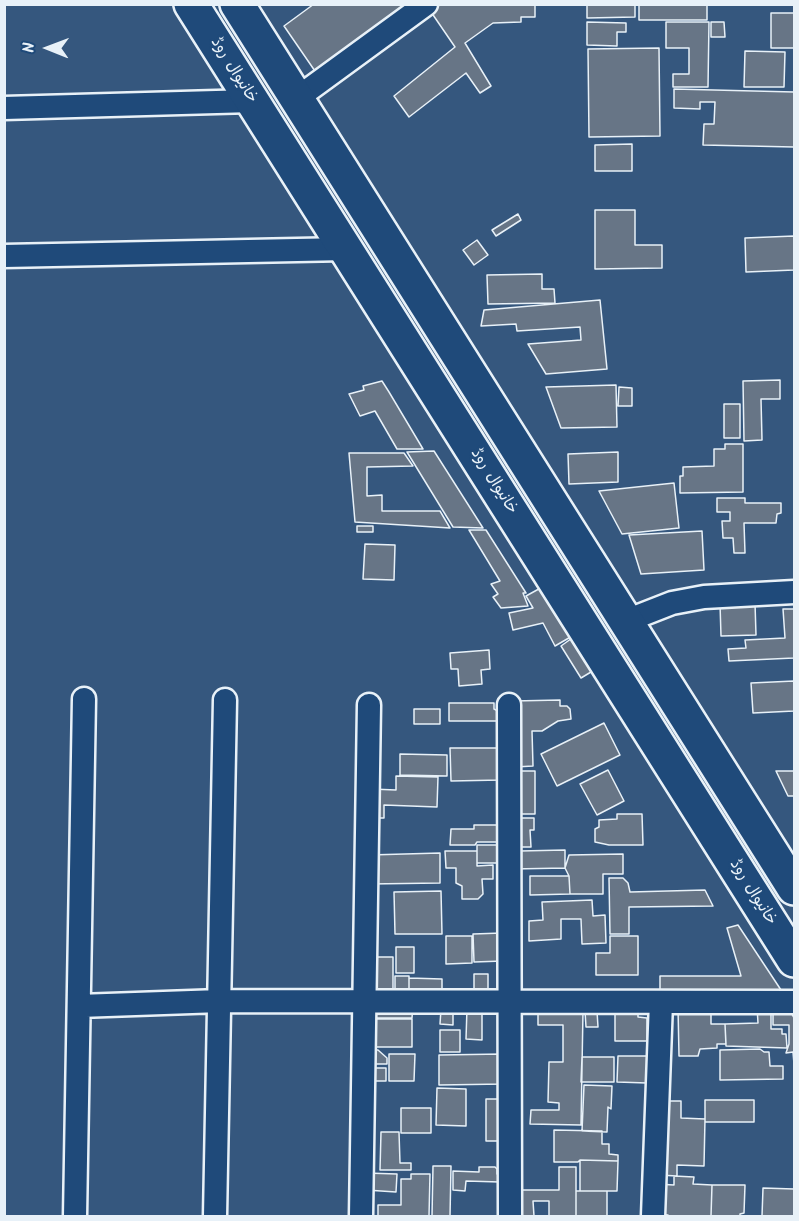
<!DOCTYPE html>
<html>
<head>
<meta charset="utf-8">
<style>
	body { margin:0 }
	#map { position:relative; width:799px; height:1221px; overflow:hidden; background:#35577e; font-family:Kalam,sans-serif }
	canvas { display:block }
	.frame { position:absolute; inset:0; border:6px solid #e8f1f8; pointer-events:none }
	.north { position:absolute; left:18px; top:18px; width:60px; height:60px; -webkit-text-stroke:4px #1f4a7a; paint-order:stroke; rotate:271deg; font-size:16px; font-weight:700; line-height:24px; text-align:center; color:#e8f1f8 }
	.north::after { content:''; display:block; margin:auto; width:21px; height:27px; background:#e8f1f8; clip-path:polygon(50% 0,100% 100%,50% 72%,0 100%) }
</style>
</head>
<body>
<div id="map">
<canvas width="799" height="1221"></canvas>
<div class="frame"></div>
<div class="north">N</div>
</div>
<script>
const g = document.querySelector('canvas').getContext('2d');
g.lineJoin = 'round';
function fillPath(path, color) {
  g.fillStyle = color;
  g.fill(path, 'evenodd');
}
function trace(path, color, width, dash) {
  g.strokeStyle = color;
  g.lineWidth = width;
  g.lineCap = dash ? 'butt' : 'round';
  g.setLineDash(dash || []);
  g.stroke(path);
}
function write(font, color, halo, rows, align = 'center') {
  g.font = font + ' Kalam,"Playpen Sans Arabic",sans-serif';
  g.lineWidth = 5;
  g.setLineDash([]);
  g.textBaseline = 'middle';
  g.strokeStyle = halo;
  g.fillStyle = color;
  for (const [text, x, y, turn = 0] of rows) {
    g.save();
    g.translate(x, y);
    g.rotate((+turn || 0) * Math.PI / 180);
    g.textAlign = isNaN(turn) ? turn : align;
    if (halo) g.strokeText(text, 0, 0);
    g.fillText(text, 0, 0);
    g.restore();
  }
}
const building = new Path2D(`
	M314,4H416L317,74L284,26Z
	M436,4H535V17H521V22L493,23L465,43L491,86L480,93L466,73L409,117L394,96L455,47L429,9Z
	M587,4H635V17L587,18Z
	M639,4H707V20H639Z
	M771,13H794V48H771Z
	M587,22L626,23V32H617V46L587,45Z
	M666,22H709L708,87H673V74H689V48H666Z
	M711,22H724L725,37H711Z
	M659,48L660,136L589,137L588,49Z
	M745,51L785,52L784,87H744Z
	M674,89L794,92V147L703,145L704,124H714L715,102H700V109L674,108Z
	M632,144V171H595V145Z
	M595,210H635V245H662V268L595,269Z
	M518,214L521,220L496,236L492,230Z
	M794,236V270L746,272L745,238Z
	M477,240L488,255L474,265L463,250Z
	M542,274V289H554L555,303L488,304L487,275Z
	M600,300L607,369L546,374L528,344L581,340L580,327L517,331L516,324L481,326L484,310Z
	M780,380V399H761L762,440L744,441L743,381Z
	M382,381L389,392L423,449H397L375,411L360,416L349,394L364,390L363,386Z
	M616,385L617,427L561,428L546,387Z
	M619,387L632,388V406H618Z
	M724,404H740V438H724Z
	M725,444H743V492L680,493V476H683V467L714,466V449H725Z
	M434,451L483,528L453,527L407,452Z
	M618,452V482L569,484L568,454Z
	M349,453H404L413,466L367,467V496L382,495V511H440L450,528L355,522Z
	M674,483L679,528L622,534L599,491Z
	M717,498H745V503H781V513L777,514L776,523H744L745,553H734L733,538H723L722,521H730V512H717Z
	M357,526H373V532H357Z
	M469,530H486L526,593H523L528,606L501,608L493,597L498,594L491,584L500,581Z
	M702,531L704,570L641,574L629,535Z
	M365,544L395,545L394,580L363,579Z
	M546,585L574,635L555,646L543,623L513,630L509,613L533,608L526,596Z
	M755,603L756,635L721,636L720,604Z
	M783,609H794V658L729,661L728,649L746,648L745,640L785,638Z
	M575,636L596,669L581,678L561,646Z
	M489,650L490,669L481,670L482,684L459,686L458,669H451L450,653Z
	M794,681V711L753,713L751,683Z
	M560,700V706H567L570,709L571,719L558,721L542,731H532L533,766L515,767L514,701Z
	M449,703H494V709L500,712V721H449Z
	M414,709H440V724H414Z
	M604,723L620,755L557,786L541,754Z
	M450,748H501V780L451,781Z
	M400,754L447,755V776L400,775Z
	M608,770L624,801L597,815L580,784Z
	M516,771H535V814H514Z
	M776,771H794V796H788Z
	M396,776L438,777L437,807L384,805V818H371V789L396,790Z
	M617,814H642L643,845H609L595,842V829L599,827V820L617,819Z
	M513,818H534V830H530L531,847H520V851L565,850V868L513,869Z
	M474,825H498V842H477L475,845H450L451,829H474Z
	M477,845H497V863H477Z
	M445,851H477V866L493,865V879H482L483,894L478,899H462V886L456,883V868H446Z
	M440,853V883L369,884V855Z
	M623,854V874H603V894H570L569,876L565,868L569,855Z
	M530,876H569L570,894L530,895Z
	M609,878H623L628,883L630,892L705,890L713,906L629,907V934H610Z
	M441,891L442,934H395L394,892Z
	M592,900L593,916L605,915L606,943L582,944L581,919H561V939L529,941V921L543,920L542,902Z
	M738,925L783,993L660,994V976H741L727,928Z
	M502,933L503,961L474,962L473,934Z
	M446,936H472V963L446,964Z
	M610,936H638V975H596V953H610Z
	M396,947H414V973H396Z
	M378,957H393V992H370V965Z
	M474,974H488V993H474Z
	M395,976H409V991H395Z
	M409,978L442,979V991H409Z
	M369,1004H413L412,1018H369Z
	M711,1007V1024H725L726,1044H717V1048L700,1049L698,1056H679L678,1008Z
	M757,1007H771V1029H782V1034H786L787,1048L726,1046L725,1024L758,1023Z
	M773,1007H788L794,1018V1064L793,1052L786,1053L789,1044V1025H773Z
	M467,1008L482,1009V1040L466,1039Z
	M441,1009L453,1010V1025L440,1024Z
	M538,1010L583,1011L581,1125L530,1124L531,1110H559V1103L548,1102L549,1062H563V1025H538Z
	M585,1011H597L598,1027H586Z
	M615,1011H638V1017L647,1018V1041H615Z
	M367,1019H412V1047H366Z
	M440,1030H460V1052H440Z
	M760,1049L764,1052H769L770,1066H783V1079L720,1080V1050Z
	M367,1050H378L387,1058V1064H367Z
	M389,1054H415L414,1081H389Z
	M503,1054L504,1084L439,1085V1055Z
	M618,1056H648L647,1083L617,1082Z
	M582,1057H614V1082H581Z
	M369,1068H386V1081H369Z
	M584,1085L612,1086L611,1109L608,1107L607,1132L582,1131Z
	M437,1088L466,1089V1126L436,1125Z
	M486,1099H502V1141H486Z
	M705,1100H754V1122H705Z
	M661,1101H681V1118L705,1119L704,1166L677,1165V1176L659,1175Z
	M401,1108H431V1133H401Z
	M554,1130L602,1131V1144H609V1154L618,1155V1161L580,1160L578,1162H554Z
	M381,1132H399L400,1163H411V1170H380Z
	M580,1160L618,1161L617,1191H580Z
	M433,1166H451L450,1216H432Z
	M479,1167H495L497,1169V1174H500V1182L466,1181L465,1191L453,1190V1171L479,1172Z
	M559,1167H576V1216H549V1201H533L534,1216H513V1190H559Z
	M366,1173L397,1174L396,1192L366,1190Z
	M411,1174H430L429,1216H378V1205H401V1179H411Z
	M674,1176L694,1177L693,1184L712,1185L711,1216H668V1215L656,1214L657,1184L674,1185Z
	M712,1185H745L744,1213L740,1214V1216H711Z
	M763,1188L794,1189V1216H762Z
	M576,1191H607V1216H576Z`);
fillPath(building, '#677586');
trace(building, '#e8f1f8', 1.5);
const minor = new Path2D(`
	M296,99L426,4
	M4,108L252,101
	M4,256L346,249
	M626,621L672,603L704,597L794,592
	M509,705L510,1216
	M79,1006L220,1001L794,1002
	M75,1216L84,699
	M215,1216L225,700
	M361,1216L369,705
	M653,1216L661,1002`);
const primary = new Path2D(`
	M191,4L794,960
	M237,4L794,888`);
trace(minor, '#e8f1f8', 27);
trace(primary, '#e8f1f8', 38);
trace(minor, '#1f4a7a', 22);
trace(primary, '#1f4a7a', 33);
write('16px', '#e8f1f8', '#1f4a7a', [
	["خانیوال روڈ",233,71,58],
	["خانیوال روڈ",493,482,58],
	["خانیوال روڈ",752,893,58]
]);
</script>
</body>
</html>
